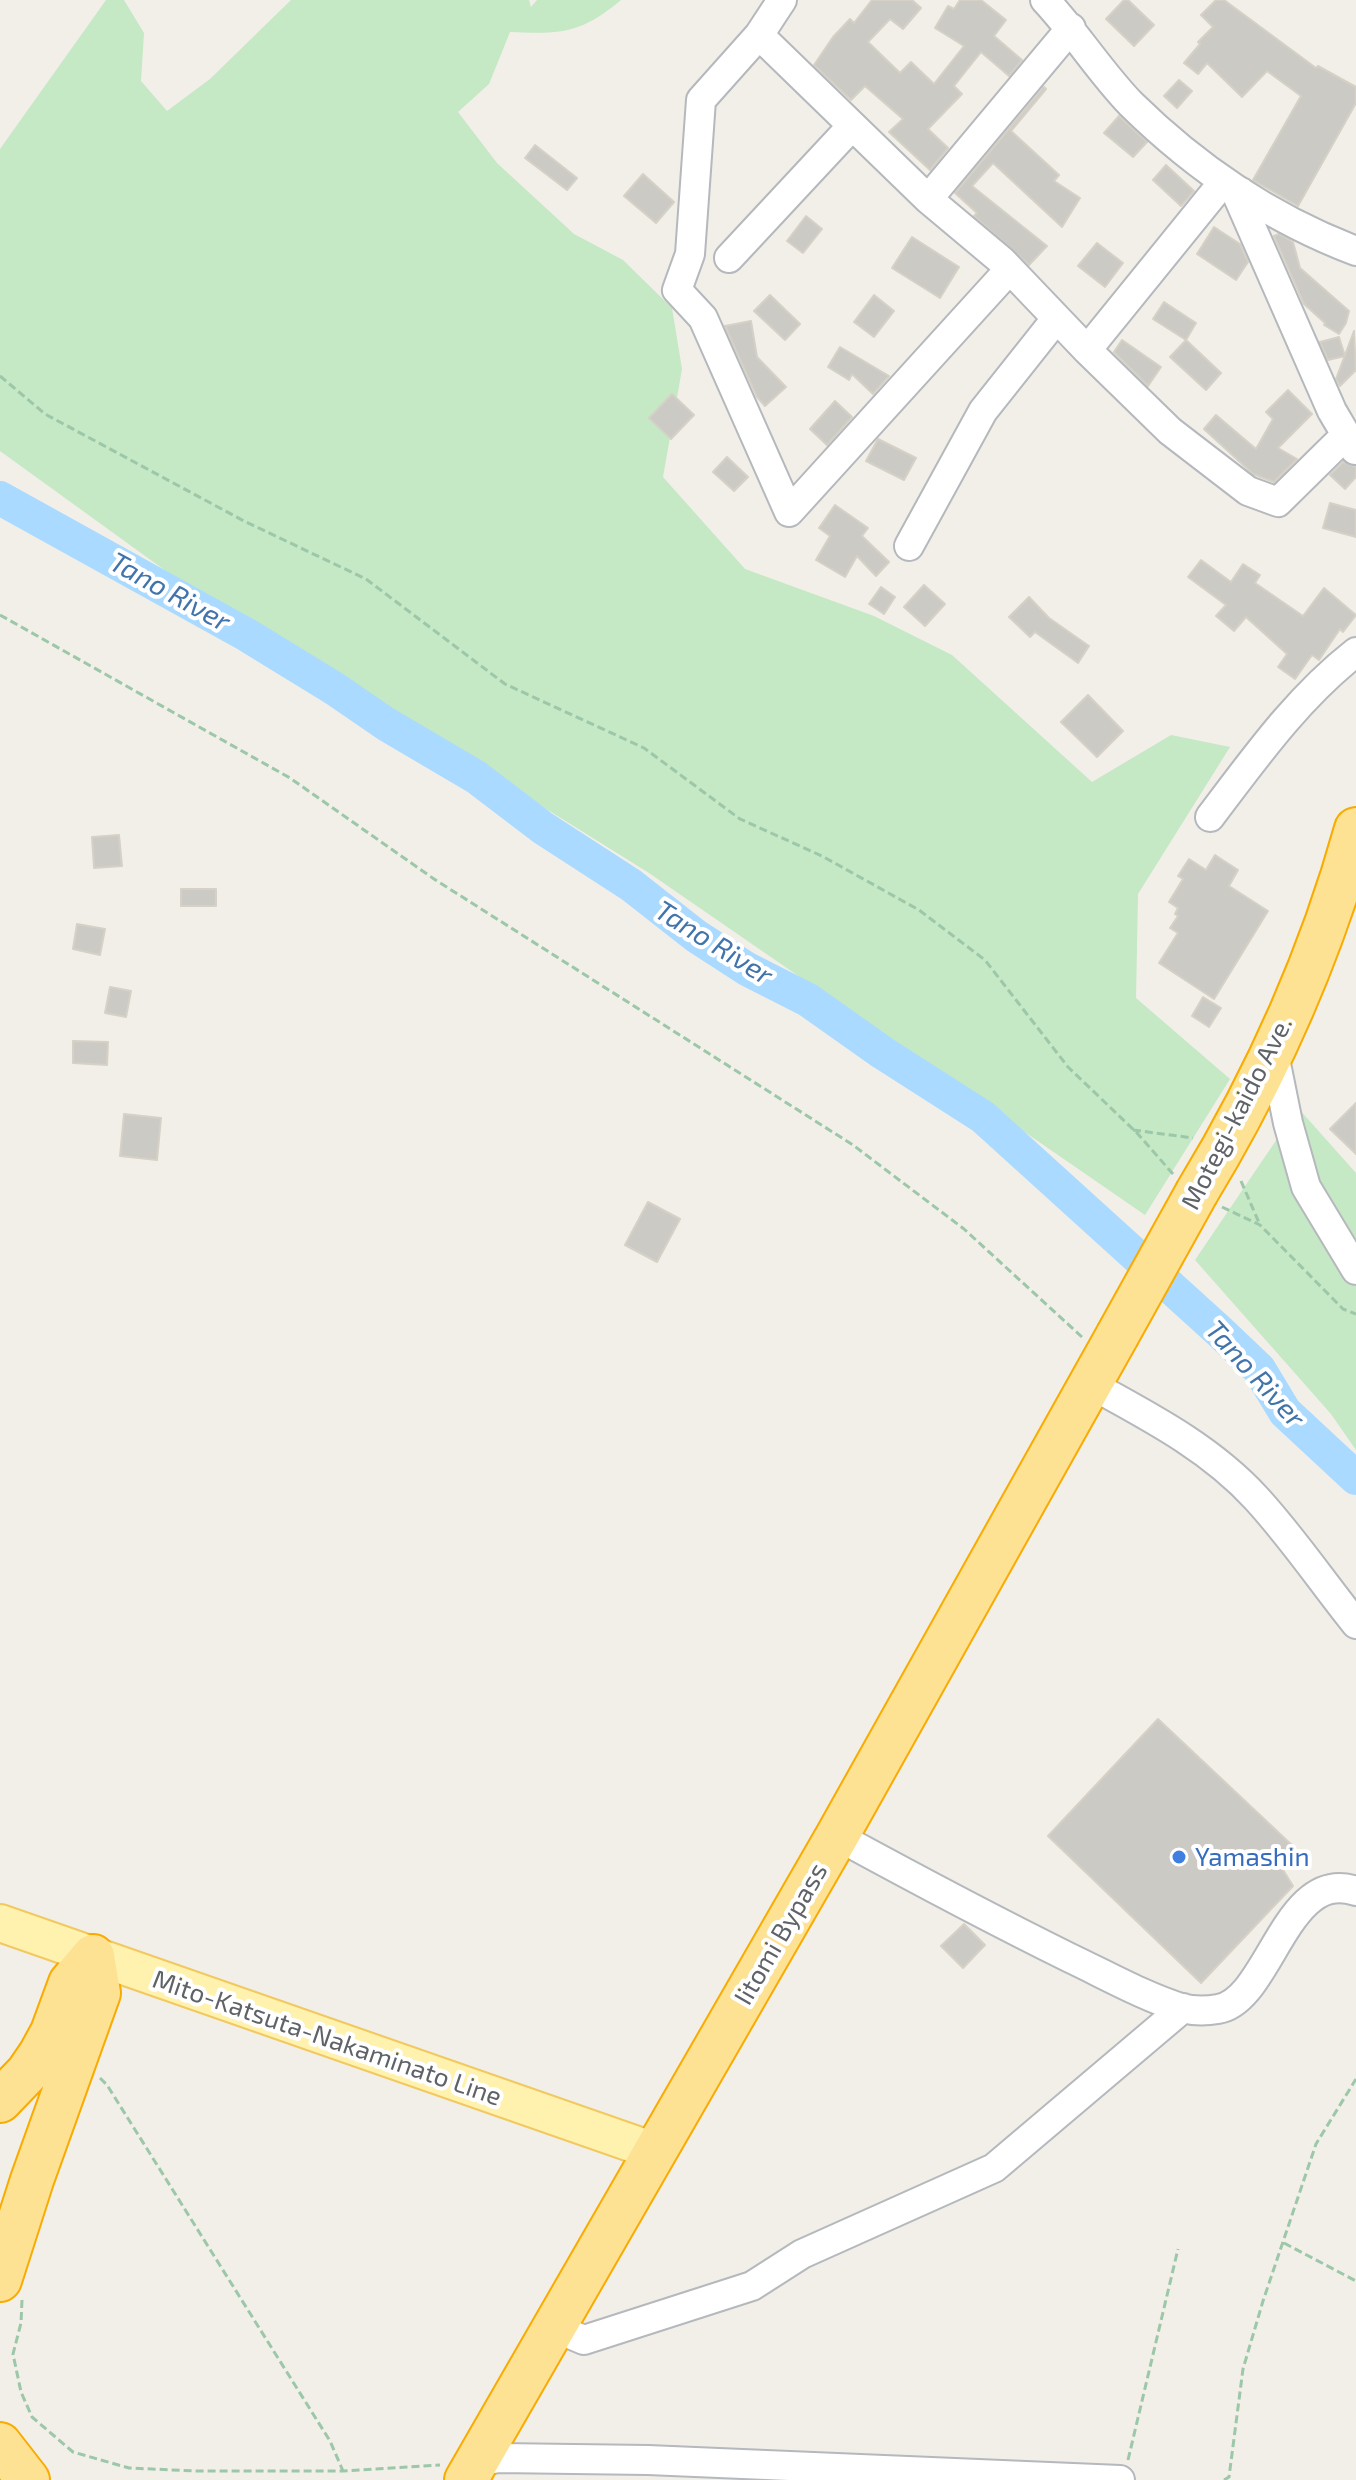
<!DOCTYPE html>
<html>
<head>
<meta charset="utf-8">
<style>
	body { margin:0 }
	canvas { display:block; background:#f1efe8 }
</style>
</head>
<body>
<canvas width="1356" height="2480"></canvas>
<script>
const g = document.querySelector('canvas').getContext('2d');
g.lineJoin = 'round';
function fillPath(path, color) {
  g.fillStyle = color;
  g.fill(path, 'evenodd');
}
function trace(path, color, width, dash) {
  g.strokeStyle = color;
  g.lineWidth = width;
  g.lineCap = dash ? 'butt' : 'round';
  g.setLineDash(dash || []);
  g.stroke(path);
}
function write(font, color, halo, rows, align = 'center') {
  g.font = font + ' "Exo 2",sans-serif';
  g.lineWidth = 8;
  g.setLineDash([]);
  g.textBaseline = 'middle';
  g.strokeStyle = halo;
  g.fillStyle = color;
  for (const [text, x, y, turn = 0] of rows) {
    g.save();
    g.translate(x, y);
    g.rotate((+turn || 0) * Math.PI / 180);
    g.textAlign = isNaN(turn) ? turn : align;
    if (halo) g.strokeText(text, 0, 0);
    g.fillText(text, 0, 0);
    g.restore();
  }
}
fillPath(new Path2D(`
	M106,0H124L144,33L141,81L167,111L210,79L291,0H529L531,7L537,0H621C580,34 562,34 510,32L489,84L458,112L497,163L574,234L623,260L672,308L682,369L663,477L745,569L874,616L952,655L1092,782L1171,735L1230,747L1138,894L1136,998L1230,1079L1145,1215L649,873L177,579L0,451V149Z
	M1298,1108L1356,1173V1450L1331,1414L1195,1260Z`), '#c5e8c5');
trace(new Path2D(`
	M0,498L247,635L335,689L386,724L476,777L543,828L631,885L696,936L747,969L808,1000L883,1053L983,1117L1219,1331L1259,1369L1285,1412L1356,1478`), '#aadaff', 34);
const building = new Path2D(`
	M872,0H912L921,8L903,29L890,19L868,42L900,73L911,62L934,84L964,46L935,28L948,6L954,9L960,0H981L1006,20L994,36L1022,60L1009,76L981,52L954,86L962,94L928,129L948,148L930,170L889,132L903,119L865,86L851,100L814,65L833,37L850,19L854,23Z
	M1124,0H1128L1154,25L1134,46L1106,19Z
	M1216,0H1224L1316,68L1318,66L1356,87V103L1298,206L1253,180L1301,96L1267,71L1242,97L1207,63L1198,74L1184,63L1200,44L1198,42L1213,27L1201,15Z
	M1179,80L1192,91L1177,108L1164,96Z
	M1044,87L1046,89L1011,131L1059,175L1054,181L1080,198L1062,227L993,163L972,186L1047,246L1029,265L974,216L977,213L955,193Z
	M1119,116L1147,142L1133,157L1104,133Z
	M535,145L577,178L567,190L525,158Z
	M1166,165L1194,191L1181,206L1153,180Z
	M643,174L674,202L656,223L624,196Z
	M806,216L822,229L803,253L787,241Z
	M1214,227L1240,244L1248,262L1236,280L1197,254Z
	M1279,234L1293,242L1300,268L1349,311L1346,323L1339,334L1324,325L1325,323L1304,304L1274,236Z
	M912,237L959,267L940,298L892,268Z
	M1097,243L1123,263L1105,287L1078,266Z
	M770,295L800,324L785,340L754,311Z
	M874,295L894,311L874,337L854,322Z
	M1164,302L1196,323L1186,340L1153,319Z
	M751,321L757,357L786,387L765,406L757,397L725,326Z
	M1354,331L1356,370L1340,386L1336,379Z
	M1339,337L1345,356L1328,360L1320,342Z
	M1122,340L1161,367L1148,386L1114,352Z
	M1186,340L1221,373L1206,390L1170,357Z
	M840,347L889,376L873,394L852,374L849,380L828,367Z
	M1288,390L1312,414L1278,448L1297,459L1274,482L1253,474L1204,429L1216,415L1256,449L1273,419L1266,412Z
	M672,394L694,415L671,439L649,418Z
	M835,401L852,417L827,445L810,429Z
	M878,439L916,458L904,480L866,461Z
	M727,457L748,477L734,491L713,472Z
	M1343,462L1356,467V477L1345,489L1330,475Z
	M1330,503L1356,510V537L1323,528Z
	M835,505L868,528L862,536L889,562L876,576L857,556L845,577L816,560L830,536L819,528Z
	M1201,560L1231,582L1243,564L1260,575L1255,583L1303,616L1324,588L1356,615L1343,632L1340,629L1319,660L1312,655L1295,679L1278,667L1287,654L1246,617L1234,631L1216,616L1226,605L1188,577Z
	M924,585L945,604L925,626L904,607Z
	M881,587L895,597L884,614L869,604Z
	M1029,597L1049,618L1089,646L1078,663L1035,632L1030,637L1009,617Z
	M1088,695L1123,731L1097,757L1061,722Z
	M119,835L122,866L94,868L92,837Z
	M1215,855L1238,870L1229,886L1268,911L1214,999L1159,963L1178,933L1170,928L1178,916L1175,914L1178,908L1169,902L1183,879L1178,876L1189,859L1206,870Z
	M181,889H216V906H181Z
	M77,924L105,929L100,955L73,949Z
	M110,987L131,991L126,1017L105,1013Z
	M1203,997L1221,1008L1209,1027L1192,1016Z
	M73,1041L108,1042L107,1065L73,1063Z
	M1356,1103V1154L1330,1129Z
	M124,1114L161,1118L157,1160L120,1156Z
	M648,1202L680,1219L657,1262L625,1245Z
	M1158,1719L1295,1848L1280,1865L1293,1886L1201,1983L1048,1836Z
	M964,1924L985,1945L963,1968L941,1946Z`);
fillPath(building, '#cccac5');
trace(building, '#d6d1c6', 2);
const minor = new Path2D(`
	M782,0L759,35L928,199L1002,261L1087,350L1170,431L1248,491L1278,502L1345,436
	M1045,0C1076,33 1100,72 1131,104C1195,167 1272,219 1356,251
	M759,35L701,100L690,254L677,290L703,318L789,512L1009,270
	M1241,192L1238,197L1332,411L1355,450
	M928,199L1071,28
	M729,258L852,126
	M1087,350L1224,181
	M909,546L983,411L1056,319
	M1210,817C1254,759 1297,698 1356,652
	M1273,1049L1288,1123L1306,1187L1356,1270
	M1088,1383C1148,1416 1209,1447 1256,1498C1292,1537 1323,1583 1356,1624
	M837,1836C914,1878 991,1919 1070,1958C1106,1975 1143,1996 1181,2008C1193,2011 1206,2011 1218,2009C1270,2001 1285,1867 1356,1891
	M553,2327L584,2340L752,2286L802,2254L994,2168L1183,2008
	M476,2462L499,2458L648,2460L1120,2480`);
const major = new Path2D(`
	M0,1923L654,2151`);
const highway = new Path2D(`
	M1197,1192C1265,1080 1321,955 1356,829
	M0,2101L27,2073L40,2054L52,2032L70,1983L93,1956
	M0,2280L32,2180L99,1993L93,1956
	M0,2444L28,2480
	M466,2480L837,1836L1117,1336`);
trace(minor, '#b5b8bc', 32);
trace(major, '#f2c960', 40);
trace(highway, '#f9ab00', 46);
trace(new Path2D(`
	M0,376L45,414L244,521L366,579L505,684L644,748L740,819L822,856L919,910L985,960L1068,1067L1137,1133L1173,1174
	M0,615L290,778L434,879L853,1145L964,1229L1082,1337
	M1133,1130L1193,1138
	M1241,1181L1260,1225
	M1222,1207L1260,1225L1343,1309L1356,1314
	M100,2078L107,2085L330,2441L343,2471
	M1284,2243L1356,2281
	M22,2300L21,2323L13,2354L21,2392L32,2417L73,2452L129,2468L197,2471H343L440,2465
	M1128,2460L1178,2249
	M1224,2480L1229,2477L1243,2369L1263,2301L1316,2144L1356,2079`), '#9cc7a9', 3, [8, 4]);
trace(minor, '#fff', 28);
trace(major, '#fff2af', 36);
trace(highway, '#fde293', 42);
const highwayBridge = new Path2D(`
	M1117,1336L1197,1192`);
trace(highwayBridge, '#f9ab00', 46, []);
trace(highwayBridge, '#fde293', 42);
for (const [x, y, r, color] of [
	[1179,1857,8,"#3f7fe0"]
]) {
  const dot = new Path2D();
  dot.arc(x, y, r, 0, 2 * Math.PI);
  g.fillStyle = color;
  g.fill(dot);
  trace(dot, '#fff', 3);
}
write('26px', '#5f6368', '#fff', [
	["Motegi-kaido Ave.",1237,1113,-63],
	["Iitomi Bypass",781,1934,-60],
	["Mito-Katsuta-Nakaminato Line",327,2038,19]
]);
write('26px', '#366cbe', '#fff', [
	["Yamashin",1195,1857]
], 'left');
write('italic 28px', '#4174aa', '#fff', [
	["Tano River",170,592,29],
	["Tano River",714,943,32],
	["Tano River",1255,1374,48]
]);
</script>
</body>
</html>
